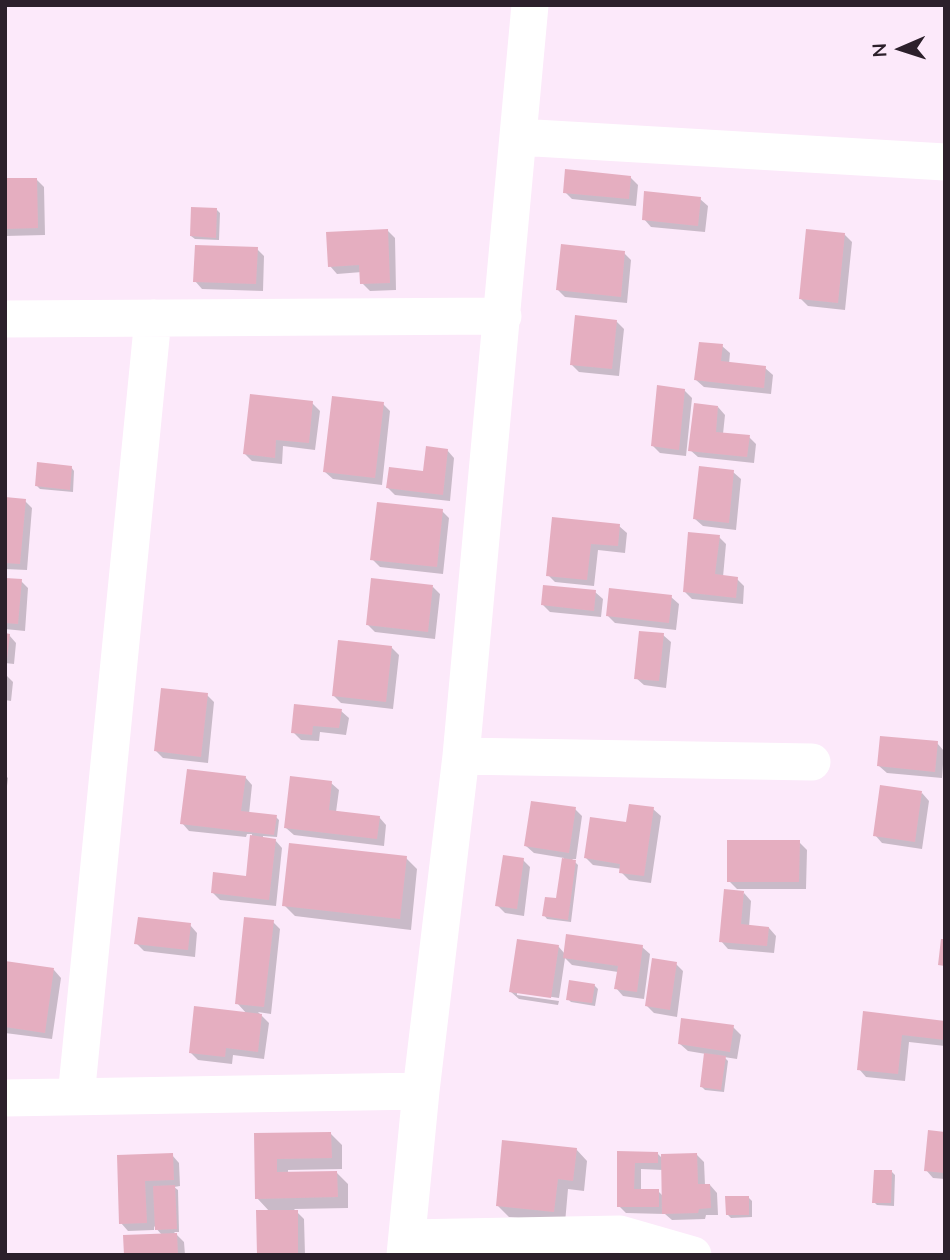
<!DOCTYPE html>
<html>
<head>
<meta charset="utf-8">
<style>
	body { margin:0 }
	#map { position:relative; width:950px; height:1260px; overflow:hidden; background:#fce9fa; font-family:"Nunito Sans",sans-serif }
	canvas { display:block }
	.frame { position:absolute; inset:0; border:7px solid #2c202b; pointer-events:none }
	.north { position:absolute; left:866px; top:14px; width:70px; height:70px; -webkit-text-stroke:5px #fce9fa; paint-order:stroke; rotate:267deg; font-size:19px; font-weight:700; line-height:28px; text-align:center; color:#2c202b }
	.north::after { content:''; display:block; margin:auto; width:24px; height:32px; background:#2c202b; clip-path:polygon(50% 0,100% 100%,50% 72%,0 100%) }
</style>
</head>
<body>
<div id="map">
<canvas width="950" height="1260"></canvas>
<div class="frame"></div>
<div class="north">N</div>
</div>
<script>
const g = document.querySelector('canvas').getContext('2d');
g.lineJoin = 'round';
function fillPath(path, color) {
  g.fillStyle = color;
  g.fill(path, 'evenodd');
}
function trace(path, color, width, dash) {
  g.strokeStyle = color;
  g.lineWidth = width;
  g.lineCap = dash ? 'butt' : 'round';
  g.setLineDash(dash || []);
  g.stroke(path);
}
fillPath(new Path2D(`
	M630,177L638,185L636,206L572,199L565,192Z
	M36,179L44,187L45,235L5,236V180Z
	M700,199L708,206L705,232L651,227L644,219Z
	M217,210L220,213L219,240L195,239L191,236Z
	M387,230L395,238L396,290L370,291L362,283V272L337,274L330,266Z
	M844,234L852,242L845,310L808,306L801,299Z
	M257,249L264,256L263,291L202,289L195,281Z
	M624,253L631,260L627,303L565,297L558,290Z
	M616,321L624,329L619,376L579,372L572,365Z
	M722,346L730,353L729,364L765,368L773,375L771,394L704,387L696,380Z
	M684,390L692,398L686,456L660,453L653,446Z
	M312,403L320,411L315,450L283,446L282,464L252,461L245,454Z
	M383,404L390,411L382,485L333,479L325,472Z
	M718,407L725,415L723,434L749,437L756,444L754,463L698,457L690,450Z
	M447,450L454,458L450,501L395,495L388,488L425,473Z
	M71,467L74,471L73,492L40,489L37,486Z
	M733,472L741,479L736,530L703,526L695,519Z
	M5,499L25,501L32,508L27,570L5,569Z
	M442,511L449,518L443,574L380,567L372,559Z
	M554,519L619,526L627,533L625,553L598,550L594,586L555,582L548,575Z
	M719,537L726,544L723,577L737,579L744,586L743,604L692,599L685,592Z
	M5,580L21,581L28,588L25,631L5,629Z
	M433,587L440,594L435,639L375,632L368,625Z
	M595,592L603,599L601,617L550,612L543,605Z
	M671,597L679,604L676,630L615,623L608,616Z
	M5,635H9L16,643L14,664L5,663Z
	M663,635L671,642L666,688L644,685L636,678Z
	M391,647L399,655L393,709L341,703L333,695Z
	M5,674L13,682L11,701L5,700Z
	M207,695L214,702L208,763L163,758L156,751Z
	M341,711L349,718L346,735L320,732L319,741L301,740L293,732Z
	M937,743L944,751L942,778L887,773L879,766Z
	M5,775L8,778L6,794L5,793Z
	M245,777L252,785L249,814L276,817L279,820L277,837L263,836V839L275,840L282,848L276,906L220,900L212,892L247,878L252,834H247L246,837L189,831L182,823Z
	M331,783L339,790L336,812L379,817L386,825L384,846L294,835L286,828Z
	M922,793L929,801L922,849L882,843L875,835Z
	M575,809L582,816L576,859H572L578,865L571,922L547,919L544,915L558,900L564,858L534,853L526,846Z
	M653,809L661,816L651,883L629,880L621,872L622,869L593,865L586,858Z
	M799,842L807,850L806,889H737L729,881Z
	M406,858L417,869L411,930L295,916L284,905Z
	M523,860L530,867L524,916L505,913L497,905Z
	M744,893L751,901L749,927L769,928L776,936L774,953L728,949L721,941Z
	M273,922L280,929L271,1014L258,1012L269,1023L264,1059L233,1055L232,1064L198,1060L190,1052L247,1014L237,1003Z
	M190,925L197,933L195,957L144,951L136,943Z
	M558,946L565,954L642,947L650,954L644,999L623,996L616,988L618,972L572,965L565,958L559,998L517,992V995L559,1001L558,1005L519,999L511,992Z
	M5,963L54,970L61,978L52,1039L5,1033Z
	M676,964L683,971L677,1017L654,1013L647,1006Z
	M594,985L598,989L595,1006L571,1002L568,999Z
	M865,1013L945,1023V1046L909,1042L905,1081L866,1077L859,1069Z
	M733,1027L741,1035L737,1059L724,1057L728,1061L724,1092L705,1090L701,1086L706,1054L688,1051L680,1044Z
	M945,1133V1179L933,1178L926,1170Z
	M331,1134L342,1145V1169L288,1170V1173H337L348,1184V1208L294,1209L304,1219L305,1255H259L270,1212L257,1198L256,1135Z
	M576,1149L587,1161L584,1191L568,1189L565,1223L509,1217L498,1206Z
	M619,1153H657L663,1159L697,1155L704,1162L705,1185H710L717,1193L718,1215H706L705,1219L672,1220L665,1214L626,1213L619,1206ZM641,1169L663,1170L664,1197L658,1191H641Z
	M172,1155L179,1163L180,1186L174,1187L178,1190L179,1232H174L184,1242L185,1255H126L162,1235L154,1226V1230L128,1231L121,1223L119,1157Z
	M892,1172L895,1175L894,1206L877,1205L874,1202Z
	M748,1197L752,1201V1217L731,1218L728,1215Z`), '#0003');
fillPath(new Path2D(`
	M565,169L631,176L629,199L563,193Z
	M5,178H37L38,228L5,229Z
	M644,191L701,197L698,226L642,220Z
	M191,207L217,208L216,238L190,236Z
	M388,229L390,283L360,284L359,265L328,267L326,232Z
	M806,229L845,233L838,303L799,299Z
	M561,244L625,251L621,297L556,290Z
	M195,245L258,247L256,284L193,282Z
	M575,315L617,320L612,369L570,365Z
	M699,342L723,344L721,361L766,366L764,388L694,380Z
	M657,385L685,389L679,450L651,446Z
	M250,394L313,401L309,443L276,440L275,458L243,454Z
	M332,396L384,402L375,478L323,472Z
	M694,403L718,406L716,432L750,435L747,457L688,451Z
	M426,446L448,449L443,495L386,488L389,467L423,471Z
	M37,462L72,466L70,490L35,486Z
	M699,466L734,470L729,523L693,519Z
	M5,497L26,499L20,564L5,563Z
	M377,502L443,509L437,567L370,560Z
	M552,517L620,524L618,546L591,544L587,580L546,576Z
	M688,532L720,535L715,574L738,577L736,598L683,592Z
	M5,578L22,579L18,624L5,623Z
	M371,578L433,585L428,632L366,625Z
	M543,585L596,590L594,611L541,605Z
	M609,588L672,595L669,623L606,616Z
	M639,631L664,633L659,681L634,679Z
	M5,633L10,634L7,659H5Z
	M338,640L392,646L386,702L332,696Z
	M161,688L208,693L201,757L154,751Z
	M294,704L342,709L339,728L313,726L312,735L291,733Z
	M880,736L938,741L935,772L877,766Z
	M187,769L246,776L241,811L277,815L274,835L180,824Z
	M290,776L332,781L329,810L380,816L377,839L284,828Z
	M880,785L922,791L915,842L873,836Z
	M531,801L576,807L569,853L524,846Z
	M629,804L654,807L644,876L619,873L620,864L584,858L590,817L626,822Z
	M250,835L276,839L269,900L211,893L213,872L246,876Z
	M727,840H800L799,882H727Z
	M289,843L407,856L400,919L282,906Z
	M503,855L524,858L517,909L495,906Z
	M562,858L576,860L568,920L542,916L545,897L556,898Z
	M724,889L744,891L741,924L769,927L767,946L719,942Z
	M138,917L191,923L188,950L134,944Z
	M244,917L274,920L264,1007L235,1004Z
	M566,934L643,945L637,992L614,989L618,966L563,958Z
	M517,939L559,945L551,998L509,992Z
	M941,939H945V966L938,965Z
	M652,958L677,962L670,1010L645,1006Z
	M5,961L54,968L45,1033L5,1027Z
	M569,980L595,984L592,1003L566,1000Z
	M194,1006L262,1014L258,1052L226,1048L225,1057L189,1053Z
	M863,1011L945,1021V1040L902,1035L898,1074L857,1070Z
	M681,1018L734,1025L730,1052L678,1044Z
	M704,1053L726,1056L721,1090L700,1087Z
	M928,1130L945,1132V1173L924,1171Z
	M331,1132L332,1158L277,1159V1172L337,1171L338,1197L255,1199L254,1133Z
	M502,1140L577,1148L573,1181L558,1179L554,1212L496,1206Z
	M617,1151L658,1152V1163H635L634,1189H659V1207H617Z
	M173,1153L174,1180L145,1181L147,1223L119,1224L117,1155Z
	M697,1153L698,1184H710L711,1208L699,1209L698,1213L662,1214L661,1154Z
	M874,1170H892L891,1203H872Z
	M175,1185L177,1229L155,1230L153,1186Z
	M725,1196H749V1215H726Z
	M256,1210H298V1255H257Z
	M177,1233L178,1255H124L123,1235Z`), '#e5aec0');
trace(new Path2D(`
	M518,137L945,162
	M5,319L503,316
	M461,756L812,762
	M76,1097L153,318
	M5,1098L421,1091
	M407,1238L620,1234L693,1255
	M405,1255L421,1091L461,756L530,5`), '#fff', 37);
</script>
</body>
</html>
